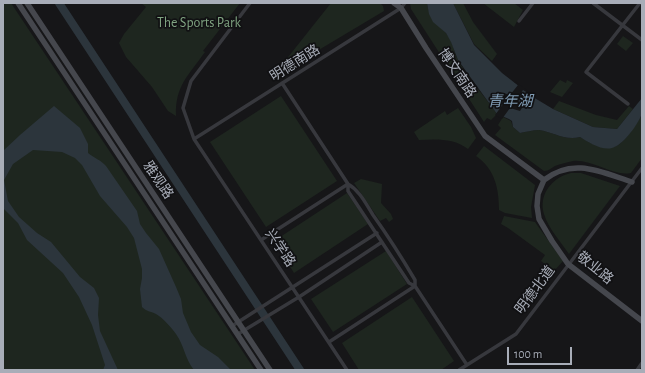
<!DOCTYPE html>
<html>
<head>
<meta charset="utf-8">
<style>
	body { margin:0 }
	#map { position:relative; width:645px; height:373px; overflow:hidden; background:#161618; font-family:"Alegreya Sans",sans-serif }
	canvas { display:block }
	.frame { position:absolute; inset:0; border:4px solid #a8adb8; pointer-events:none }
	.scale { position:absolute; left:507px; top:347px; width:65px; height:18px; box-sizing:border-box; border:2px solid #a8adb8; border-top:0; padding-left:5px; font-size:12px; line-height:14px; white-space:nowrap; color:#a8adb8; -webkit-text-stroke:3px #111113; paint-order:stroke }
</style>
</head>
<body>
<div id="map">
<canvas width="645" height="373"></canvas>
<div class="frame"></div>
<div class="scale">100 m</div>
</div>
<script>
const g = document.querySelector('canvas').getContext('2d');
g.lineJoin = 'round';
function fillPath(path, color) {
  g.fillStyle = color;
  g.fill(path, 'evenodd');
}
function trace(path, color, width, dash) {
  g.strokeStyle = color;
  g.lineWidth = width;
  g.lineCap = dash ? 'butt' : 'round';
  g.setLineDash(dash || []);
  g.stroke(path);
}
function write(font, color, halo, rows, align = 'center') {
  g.font = font + ' "Alegreya Sans","Noto Sans SC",sans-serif';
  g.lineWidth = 3.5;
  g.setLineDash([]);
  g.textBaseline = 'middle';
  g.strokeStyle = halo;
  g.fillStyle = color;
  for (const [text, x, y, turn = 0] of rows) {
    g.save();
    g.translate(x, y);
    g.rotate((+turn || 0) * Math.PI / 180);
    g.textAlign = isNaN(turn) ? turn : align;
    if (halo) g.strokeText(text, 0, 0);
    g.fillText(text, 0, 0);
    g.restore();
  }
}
fillPath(new Path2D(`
	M3,3H11L255,370H3Z
	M141,3H240L203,51L205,52C188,76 175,86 176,116L168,111L152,87L126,57L119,43L124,34L146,7Z
	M331,3H380L383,6L384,11L322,48L285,74L277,71Z
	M410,3H427C431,27 442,23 451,41C454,48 455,55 459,62C470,80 485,97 497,114L491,120L487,118L484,122L411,9Z
	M453,3H463L473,22L497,54L492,61L474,44Z
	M483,3H514L523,10L514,27Z
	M623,36L633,43L626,51L617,44Z
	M560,80L566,83L567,80L573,83L562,97L550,92Z
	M281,96L337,181L266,227L210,142Z
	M559,101L596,115L617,120L629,106L633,109L617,129L593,127L553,109Z
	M458,108L471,127L476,138L468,149C454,138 436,139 419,140L414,132L445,111L447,115Z
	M642,115V158L631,173C614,177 592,159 573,161C568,162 560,164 555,166C551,168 549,171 544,171L495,135L501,128L498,125L503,117L511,121L513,127L520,133C526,132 533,130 539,130C553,132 565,141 580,137C616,159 622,145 642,115Z
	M484,146L535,185L531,207L532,218L505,213L499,210C499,189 495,169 476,156Z
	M571,173H581L620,186L569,254C561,242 548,228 544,214C538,194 553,177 571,173Z
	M361,179L382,184L381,203L391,214L393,219L389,222L386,218L380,221L354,183Z
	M347,193L368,224L294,273L274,241Z
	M504,216L535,222L563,261L554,271L541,261L545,255L508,228L501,224Z
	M386,251L407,284L333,332L311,299Z
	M412,297L454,361L441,370H359L342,343Z`), '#1e261f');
fillPath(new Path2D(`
	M427,3H453L474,45L502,73L533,97L553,109L593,127L617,129L642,98C642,103 643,112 641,116C636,127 623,145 612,148C602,151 588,142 580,137C565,141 553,132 539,130C533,130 526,132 520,133L513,127L512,121L509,119L497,114L458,60L451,42L446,33L433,22L429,14Z
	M54,106L80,128L88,144V153C94,158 101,160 106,166L137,211L140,224L146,233L159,249L176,287L181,299L183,313L191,332L200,345L218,357L231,370H194C185,359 184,345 176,334C171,327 163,318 156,314C150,311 147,312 142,307L140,289L142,278V269L134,238L127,227L100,196L82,165L75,158L62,152L33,150L13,164L4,180L8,201L19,217L37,233L51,242L80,277L94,288L99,298L98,315L100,331L118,370H103L105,365L92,325L79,297L63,273L27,240L18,223L3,208V151L20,135Z`), '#2c353c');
fillPath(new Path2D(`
	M515,81L529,92L528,93L523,90L516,100L522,108L520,111L510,108L502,119L495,115L504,103L498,95L500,92L510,95L518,85L514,82Z`), '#161618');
trace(new Path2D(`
	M59,3L300,370`), '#2c353c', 8);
trace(new Path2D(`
	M250,3L191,81L183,108L194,139L347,370
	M593,3L642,40
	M519,21L533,3
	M282,83L348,184C360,191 366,204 373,215C388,236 402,258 415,280V286
	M628,104L586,72L640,3
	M194,139L401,8L405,3
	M348,184V191L409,283L415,286L467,365
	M261,240L348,184
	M232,326L377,233
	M238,334L299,297L382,242
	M329,342L415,286
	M459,370L516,334L642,168
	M637,370L642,363`), '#37383d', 3.5);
trace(new Path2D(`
	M18,3L261,370
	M27,3L270,370
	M394,3L401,8L426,48L485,136L544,180
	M544,180L538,194L537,206L539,219L552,241L568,264L642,321
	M544,180C573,157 601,172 632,182`), '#45474d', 5.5);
write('14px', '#7fa381', '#111113', [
	["The Sports Park",199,23]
]);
write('14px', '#a8adb8', '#111113', [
	["明德南路",295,63,-32],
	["博文南路",457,73,56],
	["雅观路",158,180,56],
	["兴学路",280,248,56],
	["敬业路",595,268,39],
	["明德北道",535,290,-53]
]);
write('italic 15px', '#7f9bb3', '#111113', [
	["青年湖",510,101]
]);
</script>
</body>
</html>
